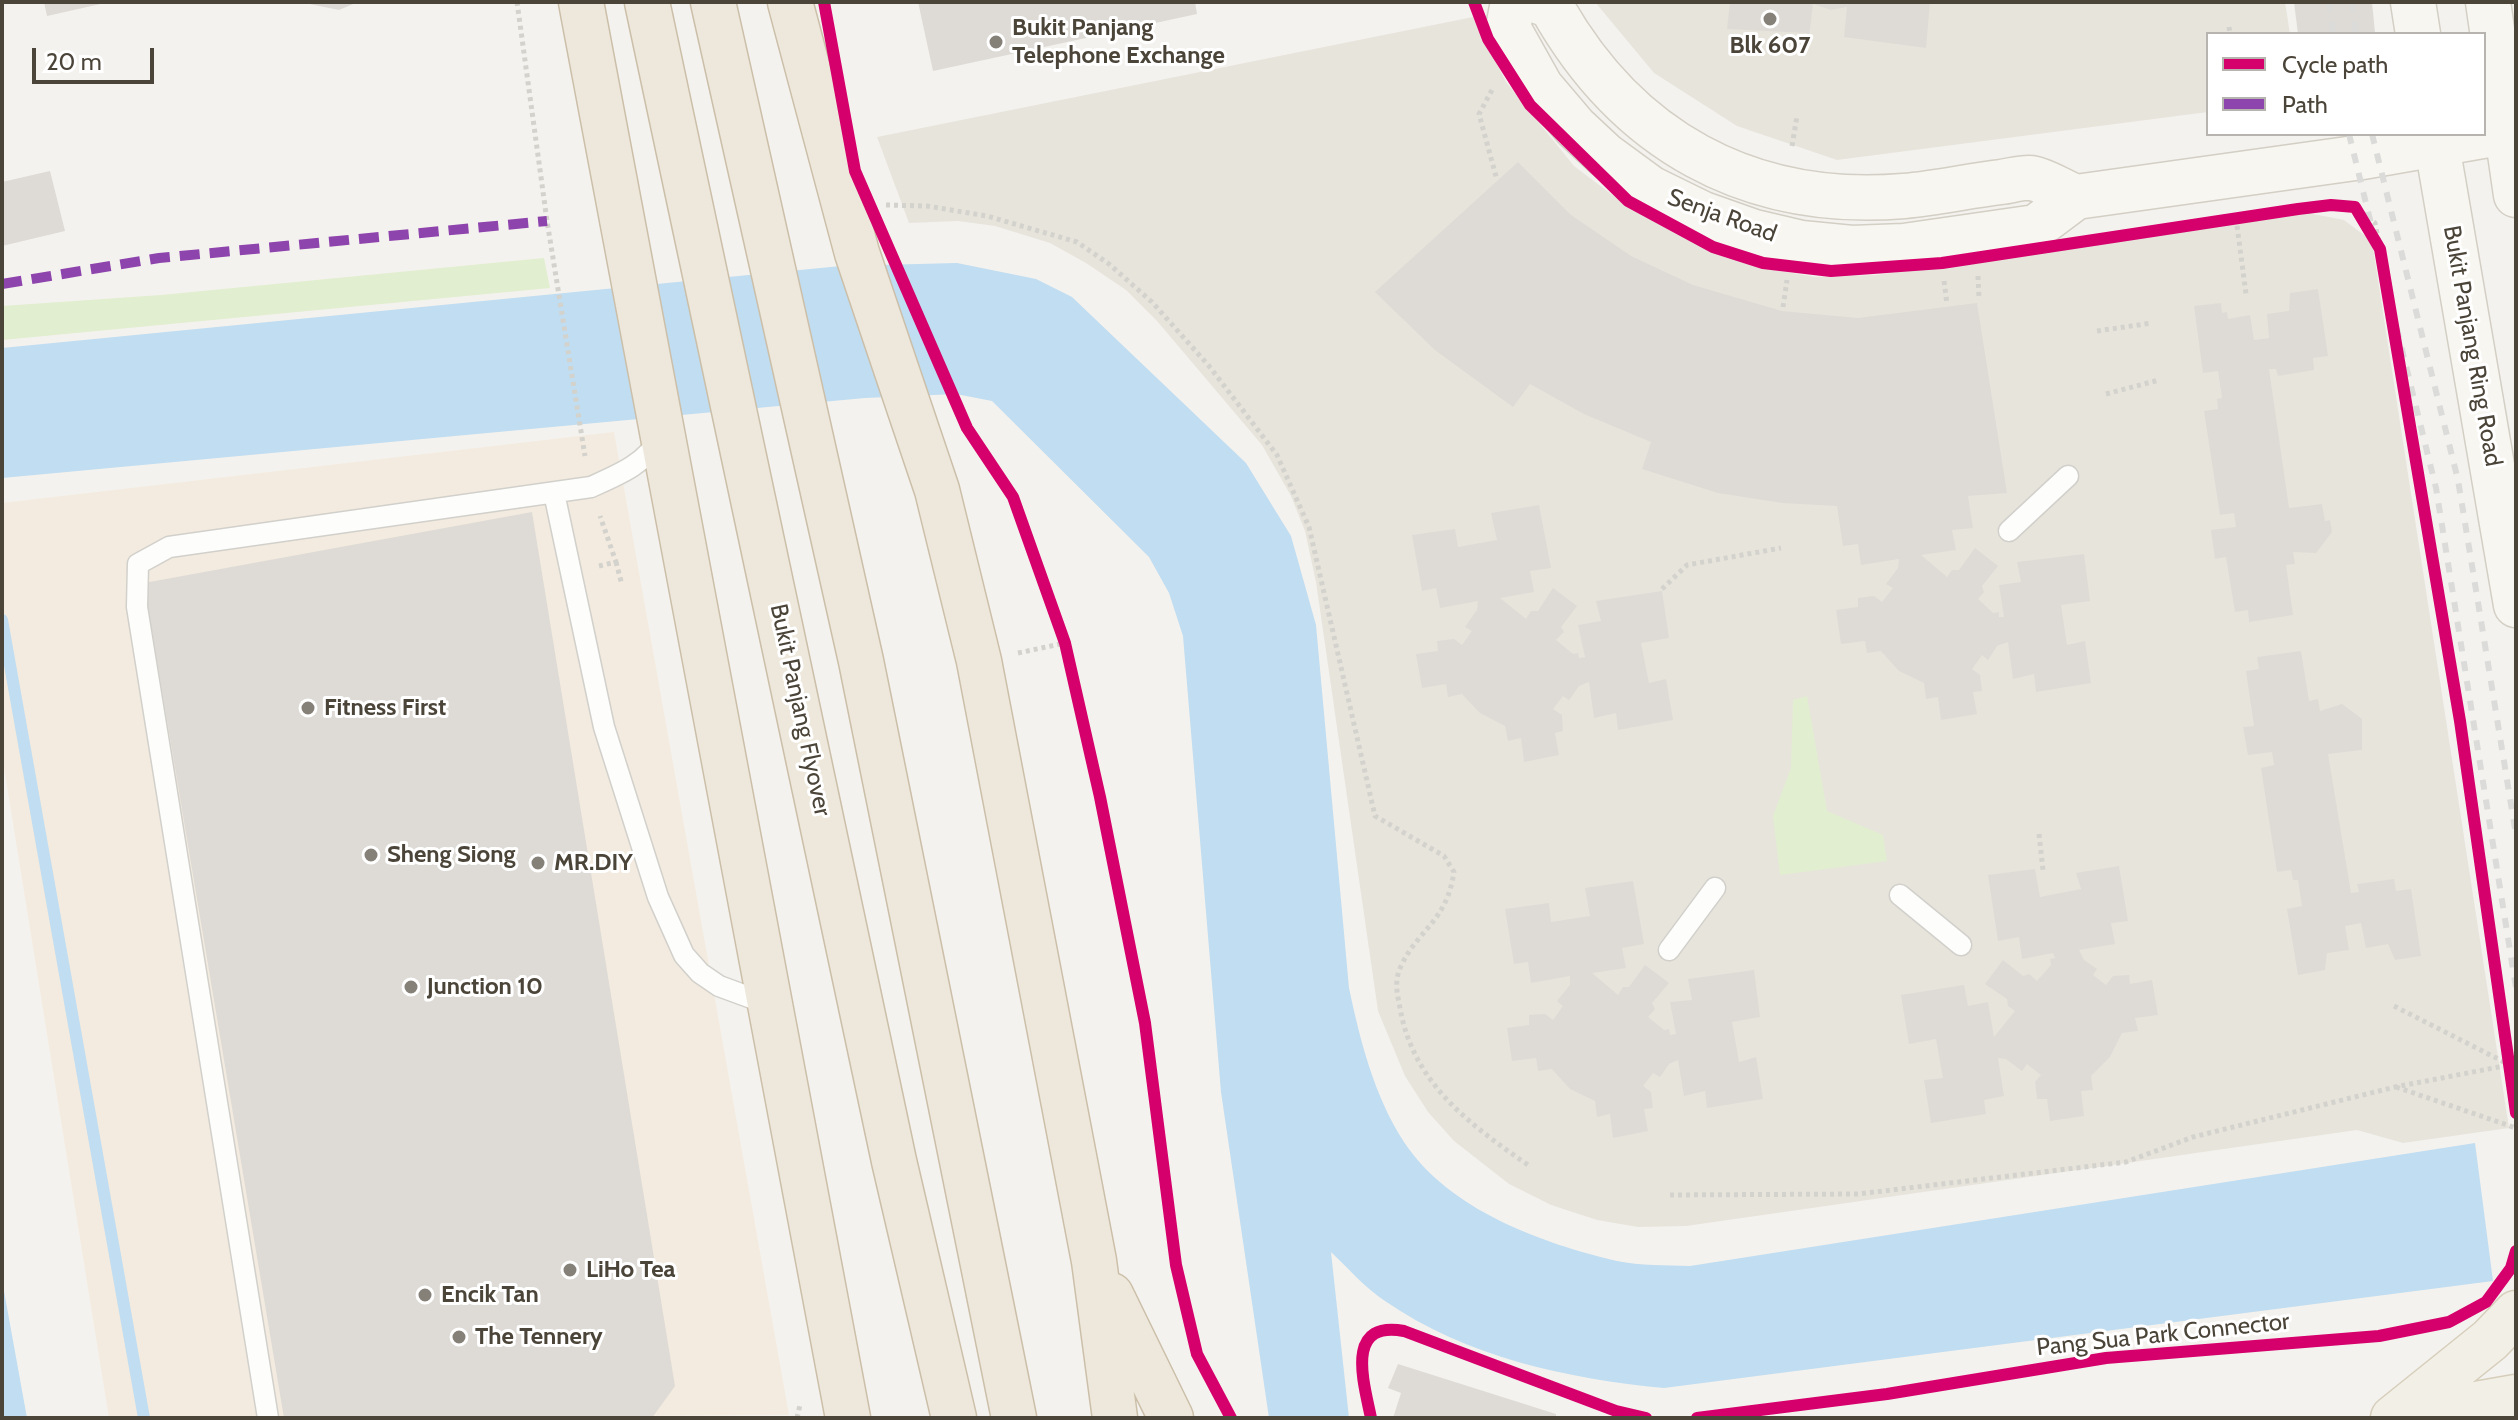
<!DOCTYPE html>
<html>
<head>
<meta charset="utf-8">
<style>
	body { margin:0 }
	#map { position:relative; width:2518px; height:1420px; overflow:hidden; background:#f4f2ee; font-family:Cabin,sans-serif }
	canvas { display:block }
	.frame { position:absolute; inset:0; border:4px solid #4b4439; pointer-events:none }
	.legend { position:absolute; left:2206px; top:32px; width:280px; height:104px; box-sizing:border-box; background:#fff; border:2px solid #b7b4b0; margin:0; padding:10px 14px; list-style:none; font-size:24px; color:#4b4439 }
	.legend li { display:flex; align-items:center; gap:16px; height:40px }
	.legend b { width:40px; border:2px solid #b7b4b0 }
	.scale { position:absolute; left:32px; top:48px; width:122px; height:36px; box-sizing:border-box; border:4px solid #4b4439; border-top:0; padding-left:10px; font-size:24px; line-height:28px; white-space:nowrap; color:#4b4439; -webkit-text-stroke:6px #fff; paint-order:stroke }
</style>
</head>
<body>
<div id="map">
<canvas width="2518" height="1420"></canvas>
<div class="frame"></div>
<ul class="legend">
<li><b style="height:10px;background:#d6006c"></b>Cycle path</li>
<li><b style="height:10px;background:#8e44ad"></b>Path</li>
</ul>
<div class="scale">20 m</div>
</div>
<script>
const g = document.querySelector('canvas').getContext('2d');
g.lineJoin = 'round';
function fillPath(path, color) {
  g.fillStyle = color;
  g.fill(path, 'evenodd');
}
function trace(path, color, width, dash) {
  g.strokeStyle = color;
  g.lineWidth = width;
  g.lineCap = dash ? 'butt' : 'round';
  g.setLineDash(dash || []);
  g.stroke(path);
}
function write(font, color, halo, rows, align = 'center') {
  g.font = font + ' Cabin,sans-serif';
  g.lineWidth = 6;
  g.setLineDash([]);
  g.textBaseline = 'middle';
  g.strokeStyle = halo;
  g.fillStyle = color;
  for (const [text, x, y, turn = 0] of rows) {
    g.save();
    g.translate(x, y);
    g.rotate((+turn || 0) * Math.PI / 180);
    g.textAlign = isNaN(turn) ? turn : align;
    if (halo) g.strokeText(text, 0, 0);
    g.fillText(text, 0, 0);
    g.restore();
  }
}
fillPath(new Path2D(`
	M1595,2H2285L2290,34H2208V112L1837,160L1737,126L1654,73Z
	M1473,17L1506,82L1574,166L1623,203L1717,253L1762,268L1816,277L1876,275L2308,213L2344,220L2372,241L2509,1128L2403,1143L2357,1130L1686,1226L1638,1227L1597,1220L1551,1205L1509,1184L1454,1141L1428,1112L1405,1076L1378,1011L1316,582L1305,531L1291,496L1262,445L1157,321L1126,290L1086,263L1050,243L995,226L958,221L909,223L877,137Z`), '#e7e4dc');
fillPath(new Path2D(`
	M614,432L789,1415L109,1418L2,755V503Z`), '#f3ebdf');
fillPath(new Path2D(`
	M544,258L550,288L2,340V306L161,295Z
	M1807,696L1827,811L1883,835L1887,861L1780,875L1773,816L1791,768L1793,700Z`), '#e1eecf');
fillPath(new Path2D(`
	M957,263L1036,279L1072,297L1246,463L1291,536L1316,625L1349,988C1360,1040 1374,1096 1404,1142C1449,1210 1541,1243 1617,1261C1640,1266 1666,1265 1690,1266L2475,1143L2493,1281L1664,1388C1568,1379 1466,1357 1385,1301C1365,1288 1348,1268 1331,1252L1349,1418H1269L1221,1092L1183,636L1169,593L1149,557L992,401L956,394L865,398L2,478V348L841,266Z
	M2,1280L27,1418H2Z`), '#c0ddf1');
trace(new Path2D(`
	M2,620L144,1418`), '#c0ddf1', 12);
fillPath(new Path2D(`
	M44,2H105V3L47,16Z
	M300,2H358L339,10Z
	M918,2H1195L1197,14L933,71Z
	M1730,2H1930L1926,48L1844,37L1847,7L1831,10L1813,4L1809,37L1807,33L1727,29Z
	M2294,2H2372L2375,33L2298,34Z
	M1518,162L1571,215L1631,256L1693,285L1782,311L1858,318L1977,303L2007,493L1968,496L1973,528L1952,530L1956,550L1921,555L1947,577L1952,570H1959L1975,548L1998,566L1982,586L1984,592L1978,599L1993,613L1999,612V617H2004L1999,585L2021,582L2017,562L2084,554L2090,601L2061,605L2067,645L2085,641L2091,683L2036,692L2034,674L2013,679L2008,642L1997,646L1988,660L1982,655L1972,669L1980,675L1982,691L1973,692L1977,714L1941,720L1938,697L1926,699L1924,683L1899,671L1881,651L1867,653L1865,641L1841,644L1836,610L1858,607V598L1874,596L1882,602L1893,588L1886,584L1898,568L1899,559L1861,565L1858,544L1843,546L1837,506L1782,503L1718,493L1642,469L1651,442L1584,414L1530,384L1513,407L1435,350L1375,292Z
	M50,171L65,231L2,246V182Z
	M2318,289L2328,356L2313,358L2314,370L2278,376L2276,369H2269L2289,508L2322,504L2325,521L2330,520L2332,532L2316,553L2293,552L2295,564L2286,565L2293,615L2249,622L2248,610L2235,612L2226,557L2215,559L2211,530L2236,527L2234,513L2220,515L2204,411L2218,409L2217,399L2222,398L2218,371L2203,373L2194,306L2221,303L2222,313L2227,312L2228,319L2250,315L2254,340L2269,338L2267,314L2289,311L2290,293Z
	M1539,505L1551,568L1530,571L1534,592L1500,598L1526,619L1531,611H1538L1553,588L1577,606L1561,627L1564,632L1556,640L1573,654L1578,653L1579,658L1585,657L1578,625L1601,621L1596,601L1662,591L1669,638L1641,643L1649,683L1666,679L1673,720L1618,730L1616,713L1594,718L1589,682L1579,686L1569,700L1563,696L1553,709L1562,715L1563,731L1555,733L1559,755L1524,762L1521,738L1508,741L1505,726L1480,713L1462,694L1448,697L1446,684L1422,688L1416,654L1438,651L1437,641L1454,639L1462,645L1472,631L1465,627L1477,610L1478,601L1440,608L1436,588L1422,591L1412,535L1455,529L1458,547L1497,540L1491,513Z
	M532,512L675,1386L652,1418H284L144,583Z
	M2301,651L2309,701L2318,699L2320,711L2342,704L2362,719V750L2328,754L2351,893L2359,892L2357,884L2394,879L2396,891L2411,889L2421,956L2395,960L2388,944L2366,948L2361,923L2345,926L2349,950L2327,953L2325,970L2298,975L2287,909L2302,906L2298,880H2293L2291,870L2277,872L2261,768L2274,765L2272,752L2248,755L2243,727L2254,726L2246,671L2259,669L2257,657Z
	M2119,866L2128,921L2111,923L2115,944L2079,950L2084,960L2097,969L2093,975L2106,985L2113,976L2129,975L2130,984L2152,980L2158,1015L2135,1018L2138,1031L2122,1033L2110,1057L2091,1076L2093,1090L2081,1091L2084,1116L2050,1121L2047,1099H2037L2035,1082L2041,1075L2027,1064L2022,1071L2006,1059L1998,1058L2004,1096L1984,1100L1986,1114L1931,1123L1924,1080L1943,1078L1936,1039L1909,1044L1901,995L1964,985L1968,1006L1988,1002L1994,1037L2015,1011L2008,1006L2007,999L1985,984L2003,960L2023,976L2029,974L2037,981L2051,965L2050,959L2055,958L2053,953L2022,959L2019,937L1998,941L1988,875L2035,869L2040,897L2081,889L2076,873Z
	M1633,881L1644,944L1622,948L1626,968L1592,973L1618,995L1623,987H1629L1645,965L1669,983L1652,1003L1655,1009L1648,1017L1664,1030L1669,1029L1670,1035L1676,1034L1670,1002L1692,1000L1688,979L1754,970L1760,1017L1732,1022L1739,1062L1756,1057L1763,1099L1707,1108L1705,1091L1684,1096L1678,1060L1669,1064L1660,1077L1653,1073L1643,1086L1651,1092L1653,1108L1644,1109L1648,1131L1613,1138L1610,1114L1597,1117L1595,1101L1570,1089L1552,1069L1538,1071L1536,1058L1512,1061L1507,1028L1529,1025V1015L1545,1014L1553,1020L1563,1006L1557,1001L1570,985V976L1531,983L1528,962L1514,964L1505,909L1549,903L1551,922L1590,916L1585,888Z
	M1398,1364L1556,1414V1418H1393L1401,1393L1388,1388Z`), '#dedbd6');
const lane = new Path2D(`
	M554,493L604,727L658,897L684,955L700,973L719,986L768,1004
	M2009,531L2068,476
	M1900,895L1961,945
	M1669,950L1715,888
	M268,1418L137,607L138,564L169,547L591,487C618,475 646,464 660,437`);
const secondary = new Path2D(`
	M1513,2L1508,28L1541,87L1575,127L1605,155L1650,188L1703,214L1754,232L1801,243L1852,248L1904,246L2036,227L2076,197L2362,157L2505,132
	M1540,2L1551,6C1626,140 1748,209 1904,196C1937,193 1968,186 2001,182C2010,181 2022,177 2031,178C2045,180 2062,192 2076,197
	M2413,2L2418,34
	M2488,2L2516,195
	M2435,134L2516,605`);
const primary = new Path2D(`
	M2393,1418L2490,1340L2516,1313
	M2397,1418L2516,1397`);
const highway = new Path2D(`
	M581,2L848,1418
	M647,2L894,1161L954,1418
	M713,2L861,661L1014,1418
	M790,2L857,253L937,490L979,661L1094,1261L1115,1418
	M1111,1295L1171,1418`);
trace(lane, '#d2d0cb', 23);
trace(secondary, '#d3cfc5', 47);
trace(primary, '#d6cebb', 47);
trace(highway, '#ccbfa9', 47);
trace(new Path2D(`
	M517,2L547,221L585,456
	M2229,27L2230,34
	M1492,90L1479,114L1497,180
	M1792,146L1797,116
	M886,205L927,206L987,216L1077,242L1109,264L1152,302L1209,366L1277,455L1309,527L1375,816L1444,856L1454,872C1446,923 1419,928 1401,966C1394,981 1397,993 1400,1008C1413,1083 1469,1124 1528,1165
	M2355,207L2375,223L2380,249
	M2236,218L2246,294
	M1978,276L1979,298
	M1944,281L1947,304
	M1783,307L1787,280
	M2097,331L2152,323
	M2106,394L2159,380
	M616,562L622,585
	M599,566L616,562L600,516
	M1662,589L1687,565L1781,548
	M1018,653L1065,643
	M2039,834L2043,870
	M2394,1006L2508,1064
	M2396,1087L2516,1128
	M1670,1195L1858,1194L2126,1162L2193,1137L2395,1087L2509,1065
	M797,1418L800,1405`), '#d3d2cc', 5, [4, 4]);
trace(lane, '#fdfdfc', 20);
trace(secondary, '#f7f6f1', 44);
trace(primary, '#f2efe6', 44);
trace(highway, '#ede8db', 44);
trace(new Path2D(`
	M2329,2L2333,34
	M2352,2L2356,34
	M2349,134L2436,488L2516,988
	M2372,134L2458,480L2516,835`), '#dbdbda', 6, [10, 10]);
trace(new Path2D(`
	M2,284L159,258L547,221`), '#8e44ad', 10, [20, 10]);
trace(new Path2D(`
	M824,2L855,171L967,428L1013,497L1065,643L1100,797L1145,1023L1176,1265L1197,1354L1231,1418
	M1474,2L1488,39L1530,105L1628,201L1713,247L1763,263L1831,271L1942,263L2298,209L2331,205L2355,207L2380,249L2460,721L2516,1113
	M1371,1418C1364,1383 1344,1320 1404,1331L1616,1411L1646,1418
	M1697,1418L1887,1394L2106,1358L2379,1336L2449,1322L2486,1302L2511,1268L2516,1251`), '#d6006c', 12);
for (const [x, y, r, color] of [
	[1770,19,8,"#868178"],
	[996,42,8,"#868178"],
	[308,708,8,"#868178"],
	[371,855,8,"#868178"],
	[538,863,8,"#868178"],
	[411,987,8,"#868178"],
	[570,1270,8,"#868178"],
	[425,1295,8,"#868178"],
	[459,1337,8,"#868178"]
]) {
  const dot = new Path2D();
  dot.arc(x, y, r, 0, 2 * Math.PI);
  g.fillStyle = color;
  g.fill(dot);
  trace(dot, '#fff', 3);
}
write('bold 24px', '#4b4439', '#fff', [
	["Bukit Panjang",1012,28],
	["Telephone Exchange",1012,56],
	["Blk 607",1770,46,"center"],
	["Fitness First",324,708],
	["Sheng Siong",387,855],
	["MR.DIY",554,863],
	["Junction 10",427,987],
	["LiHo Tea",586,1270],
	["Encik Tan",441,1295],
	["The Tennery",475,1337]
], 'left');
write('24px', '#4b4439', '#fff', [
	["Senja Road",1722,216,20],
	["Bukit Panjang Ring Road",2472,346,80],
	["Bukit Panjang Flyover",800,710,78],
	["Pang Sua Park Connector",2163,1335,-6]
]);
</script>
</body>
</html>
